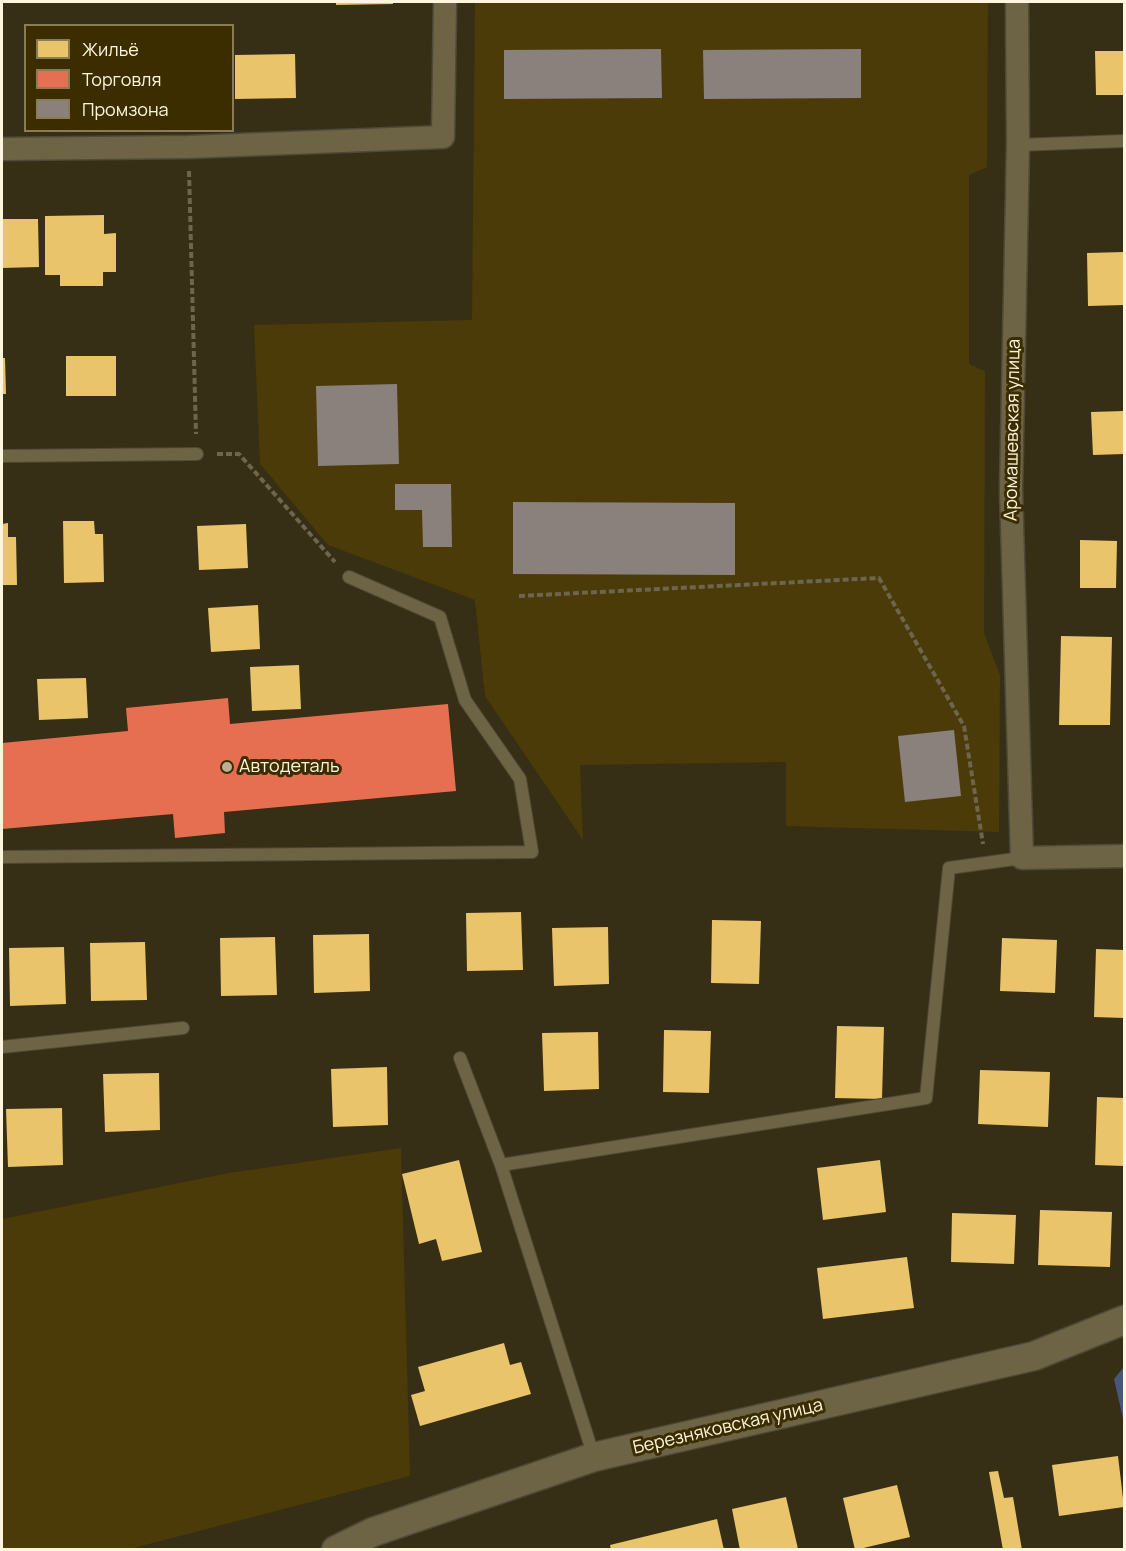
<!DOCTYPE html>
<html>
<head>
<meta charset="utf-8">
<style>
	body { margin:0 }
	#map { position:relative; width:1126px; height:1551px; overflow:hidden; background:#372f15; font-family:Manrope,sans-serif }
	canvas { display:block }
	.frame { position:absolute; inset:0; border:3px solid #fdf5dd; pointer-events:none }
	.legend { position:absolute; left:24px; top:24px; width:210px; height:108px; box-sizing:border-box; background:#3b2d00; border:2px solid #897d58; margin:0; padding:8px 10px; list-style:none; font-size:18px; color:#fdf5dd }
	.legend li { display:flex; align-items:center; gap:12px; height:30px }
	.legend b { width:30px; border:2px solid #897d58 }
</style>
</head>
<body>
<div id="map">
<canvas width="1126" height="1551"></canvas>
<div class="frame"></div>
<ul class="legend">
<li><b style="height:16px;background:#e9c46a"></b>Жильё</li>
<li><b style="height:16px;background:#e76f51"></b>Торговля</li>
<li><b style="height:16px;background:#8a817c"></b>Промзона</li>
</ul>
</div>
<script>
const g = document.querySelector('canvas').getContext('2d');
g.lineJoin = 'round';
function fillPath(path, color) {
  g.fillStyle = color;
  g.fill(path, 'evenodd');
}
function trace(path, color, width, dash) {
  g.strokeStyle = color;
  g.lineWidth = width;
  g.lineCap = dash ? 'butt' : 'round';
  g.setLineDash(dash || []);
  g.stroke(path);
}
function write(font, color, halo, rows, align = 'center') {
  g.font = font + ' Manrope,sans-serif';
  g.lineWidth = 6;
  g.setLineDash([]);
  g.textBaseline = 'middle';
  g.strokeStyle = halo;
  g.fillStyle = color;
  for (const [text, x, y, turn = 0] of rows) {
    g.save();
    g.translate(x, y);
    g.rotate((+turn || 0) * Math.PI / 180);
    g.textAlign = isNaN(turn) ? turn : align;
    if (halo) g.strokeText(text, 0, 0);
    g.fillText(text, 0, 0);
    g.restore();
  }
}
fillPath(new Path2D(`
	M475,2H988L987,167L969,175V364L985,371L984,633L1000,675L999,832L786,826V762L580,765L583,840L485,696L475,600L328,545L260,464L254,325L472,320Z
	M401,1148L410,1476L130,1549H2V1219L229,1173Z`), '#4a3b09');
fillPath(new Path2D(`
	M1124,1367V1423L1114,1379Z`), '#4a557e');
fillPath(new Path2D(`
	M336,2H393V4L336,5Z
	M1095,51H1124V95H1096Z
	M295,54L296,98L235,99V55Z
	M104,215V234L116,233V272H103V286H60V275H45V216Z
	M2,219H38L39,267L2,268Z
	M1124,252V305L1088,306L1087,253Z
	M66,356H116V396H66Z
	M2,358H5L6,394H2Z
	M1124,411V454L1093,455L1091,412Z
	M63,521H94L95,534H103L104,582L64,583Z
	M8,523V537H16L17,585H2V524Z
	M246,524L248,568L199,570L197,526Z
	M1080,540L1117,541L1116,588H1080Z
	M258,605L260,649L211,652L208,608Z
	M1061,636L1112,637L1110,725H1059Z
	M299,665L301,709L252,711L250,667Z
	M86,678L88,718L39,720L37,679Z
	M521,912L523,970L467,971L466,913Z
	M712,920L761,921L759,984L711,983Z
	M608,927L609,984L554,986L552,928Z
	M369,934L370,991L314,993L313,935Z
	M275,937L277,995L221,996L220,938Z
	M1002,938L1057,940L1055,993L1000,991Z
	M145,942L147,1000L91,1001L90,943Z
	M64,947L66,1004L10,1006L9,948Z
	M1096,949L1124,950V1018L1094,1017Z
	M837,1026L884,1027L882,1099L835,1098Z
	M664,1030L711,1031L709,1093L663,1092Z
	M598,1032L599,1089L544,1091L542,1033Z
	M387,1067L388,1125L333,1127L331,1069Z
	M980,1070L1050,1072L1048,1127L978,1124Z
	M159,1073L160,1130L105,1132L103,1074Z
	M1097,1097L1124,1098V1166L1095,1165Z
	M62,1108L63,1165L8,1167L6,1109Z
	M459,1160L482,1252L442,1261L436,1239L419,1244L402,1174Z
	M880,1160L886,1212L823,1220L817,1168Z
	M1040,1210L1112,1212L1110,1267L1038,1265Z
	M952,1213L1016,1215L1014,1264L951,1262Z
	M907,1257L914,1308L823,1319L817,1268Z
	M504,1343L510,1365L521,1362L531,1394L420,1426L411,1395L425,1391L418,1367Z
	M1118,1456L1124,1507L1059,1516L1052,1465Z
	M998,1471L1004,1498L1013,1497L1022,1550H1003L989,1472Z
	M897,1485L910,1537L855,1550L843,1498Z
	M786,1497L798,1549L740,1550L732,1509Z
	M717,1519L724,1550H611L610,1545Z`), '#e9c46a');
fillPath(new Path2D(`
	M228,698L230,724L448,704L456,791L224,812L225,833L175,838L173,814L2,829V743L128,731L126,708Z`), '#e76f51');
fillPath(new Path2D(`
	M661,49L662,98L504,99V50Z
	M861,49V98L704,99L703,50Z
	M397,384L399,464L318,466L316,386Z
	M395,484H451L452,547H423L422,510H395Z
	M513,502L735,503V575L513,574Z
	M954,730L961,796L905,802L898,736Z`), '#8a817c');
const service = new Path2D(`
	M1018,145L1124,141
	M2,456L197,454
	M2,857L532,852L520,779L465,700L440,617L349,577
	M2,1047L183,1028
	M460,1058L501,1165L594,1457
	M501,1165L926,1098L949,868L1022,858`);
const minor = new Path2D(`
	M1017,2L1018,145L1011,490L1022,858L1124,856
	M2,149L188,147L443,137L445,2`);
const tertiary = new Path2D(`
	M336,1550L373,1532L594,1457L1034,1356L1124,1320`);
trace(service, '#4f4937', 14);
trace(minor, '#4f4937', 25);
trace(tertiary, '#4f4937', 31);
trace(new Path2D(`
	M189,171L196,434
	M217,454H239L335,562
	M519,596L879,578L964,726L983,844`), '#6d654d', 4, [6, 3]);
trace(service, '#6d6445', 12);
trace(minor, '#6d6445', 22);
trace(tertiary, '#6d6445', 28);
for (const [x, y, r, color] of [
	[227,767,6,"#b8b097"]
]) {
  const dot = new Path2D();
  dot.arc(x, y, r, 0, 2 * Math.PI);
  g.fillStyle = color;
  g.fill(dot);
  trace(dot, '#3b2d00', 2);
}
write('18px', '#fdf5dd', '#3b2d00', [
	["Аромашевская улица",1013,430,-89],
	["Березняковская улица",728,1427,-13]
]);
write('18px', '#fdf5dd', '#3b2d00', [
	["Автодеталь",239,767]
], 'left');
</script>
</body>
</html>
